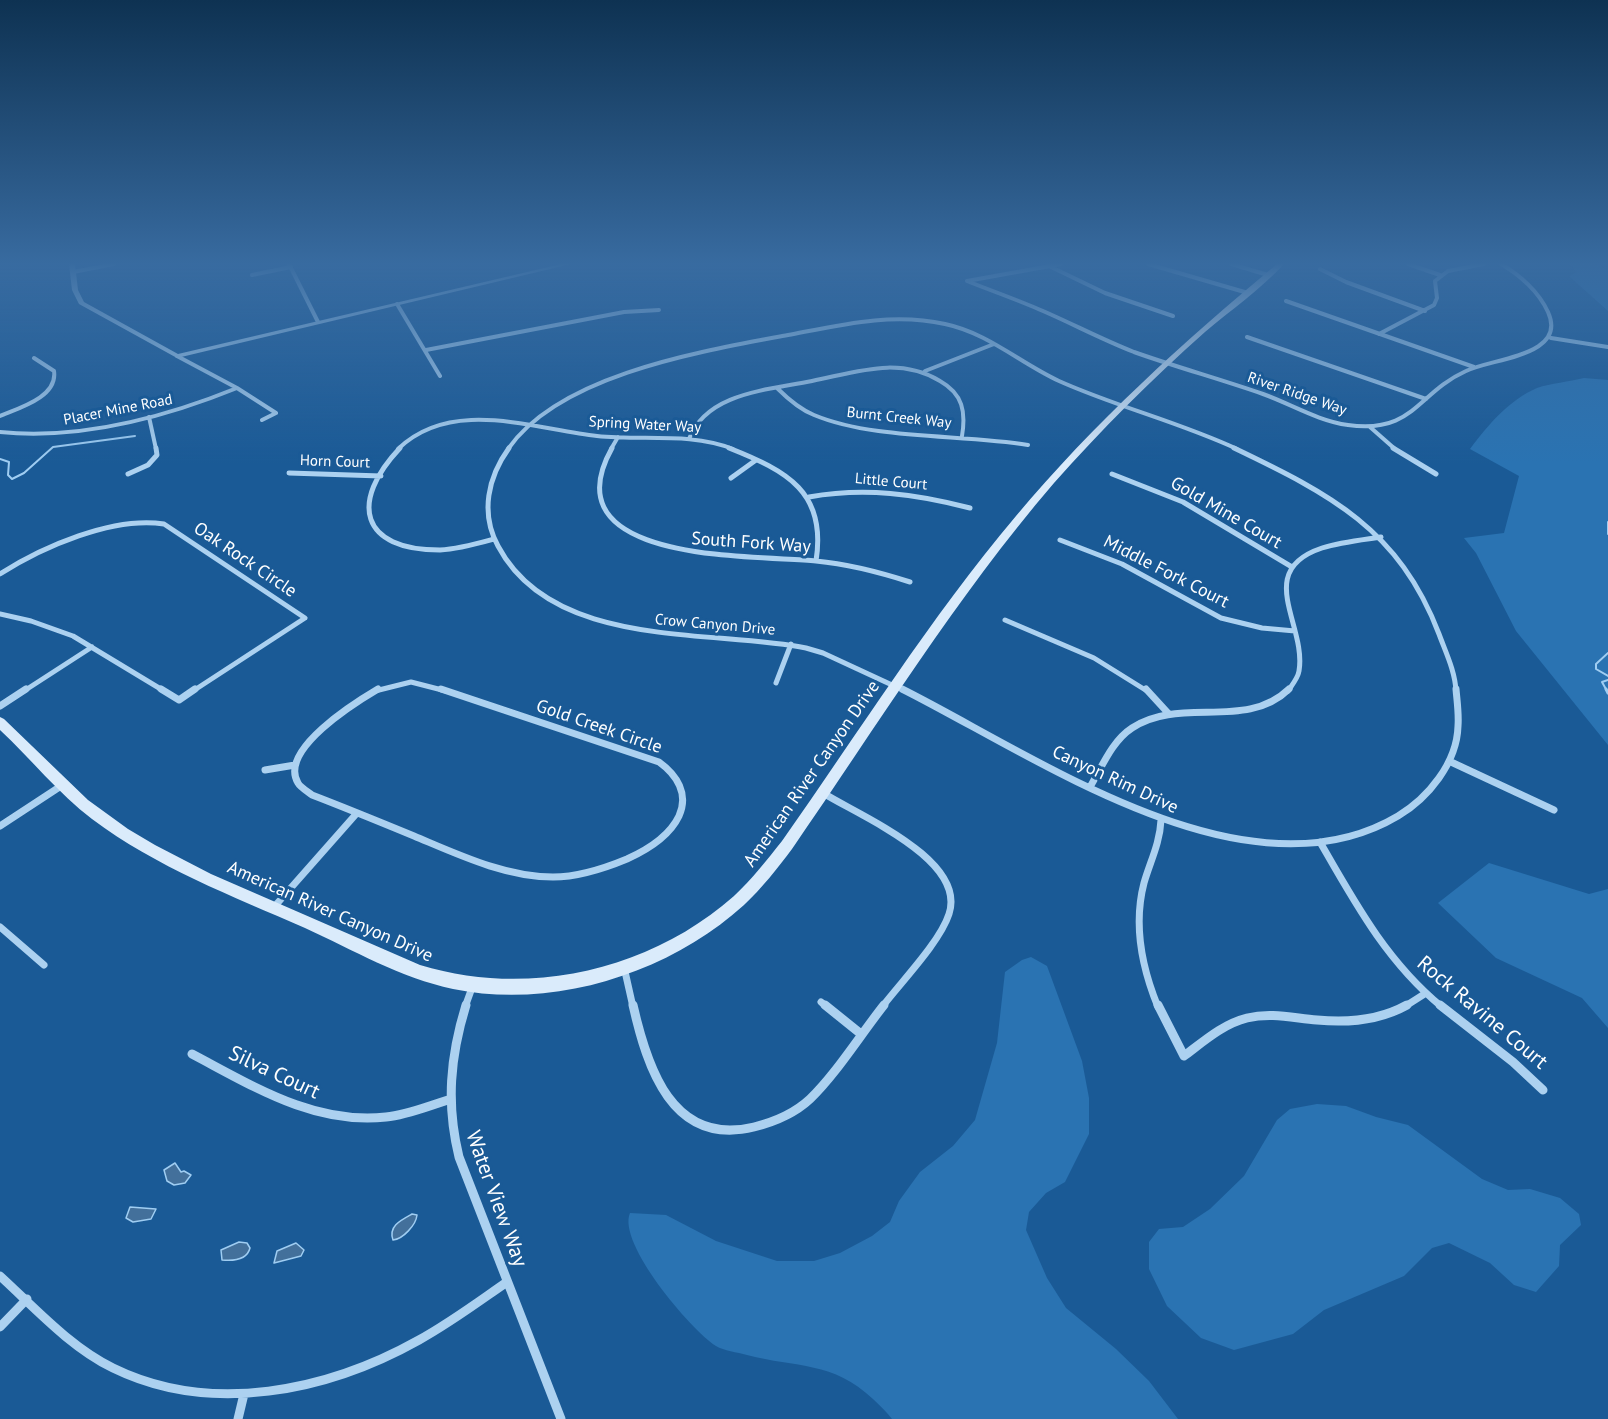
<!DOCTYPE html>
<html>
<head>
<meta charset="utf-8">
<style>
	body { margin:0 }
	canvas { display:block; background:#1a5a96 }
</style>
</head>
<body>
<canvas width="1608" height="1419"></canvas>
<script>
const g = document.querySelector('canvas').getContext('2d');
g.lineJoin = 'round';
function fillPath(path, color) {
  g.fillStyle = color;
  g.fill(path, 'evenodd');
}
function trace(path, color, width, dash) {
  g.strokeStyle = color;
  g.lineWidth = width;
  g.lineCap = dash ? 'butt' : 'round';
  g.setLineDash(dash || []);
  g.stroke(path);
}
function write(font, color, halo, rows, align = 'center') {
  g.font = font + ' "PT Sans",sans-serif';
  g.lineWidth = 6;
  g.setLineDash([]);
  g.textBaseline = 'middle';
  g.strokeStyle = halo;
  g.fillStyle = color;
  for (const [text, x, y, turn = 0] of rows) {
    g.save();
    g.translate(x, y);
    g.rotate((+turn || 0) * Math.PI / 180);
    g.textAlign = isNaN(turn) ? turn : align;
    if (halo) g.strokeText(text, 0, 0);
    g.fillText(text, 0, 0);
    g.restore();
  }
}
fillPath(new Path2D(`
	M1570,264H1595L1608,270V311L1569,276L1577,272Z
	M1584,378L1608,380V745L1516,631L1476,553L1464,538L1504,533L1519,476L1470,449C1488,425 1509,400 1537,388C1551,383 1569,382 1584,378Z
	M1489,863L1589,894L1608,889V1028L1582,998L1496,958L1438,903Z
	M1031,957L1047,966L1082,1061L1089,1098V1134L1065,1182L1046,1193L1029,1212L1026,1230L1047,1278L1066,1308L1116,1349L1149,1381L1178,1419H892C887,1412 880,1406 873,1399C833,1361 797,1368 747,1355C737,1352 724,1351 716,1346C690,1329 617,1243 630,1213L666,1215L716,1241L777,1261H814L840,1253L872,1236L890,1222L899,1201L920,1172L953,1146L975,1120L997,1043L1005,972L1022,960Z
	M1317,1104L1346,1106L1376,1117L1408,1125L1482,1179L1508,1190L1530,1189L1560,1198L1579,1214L1581,1225L1560,1245L1559,1266L1536,1292L1514,1285L1490,1263L1449,1243L1432,1248L1404,1276L1324,1310L1293,1334L1234,1350L1201,1338L1167,1306L1149,1269V1242L1159,1229L1183,1227L1210,1209L1244,1176L1277,1120L1290,1109Z`), '#2a73b2');
const water = new Path2D(`
	M175,1163L181,1172L184,1171L191,1175L185,1183L174,1185L167,1181L164,1170Z
	M130,1207L156,1209L151,1219L133,1222L126,1218Z
	M412,1214L417,1215C416,1225 403,1239 393,1240C388,1226 401,1220 412,1214Z
	M239,1242L247,1243L250,1248C247,1260 233,1261 222,1260L221,1250Z
	M296,1243L304,1250L301,1256L274,1263L277,1251Z`);
fillPath(water, '#43709b');
trace(water, '#9fcdf2', 1.5);
trace(new Path2D(`
	M0,459L9,462L8,475L12,479L24,473L53,447L135,436
	M1608,522V534
	M1608,653L1596,664V669L1608,676
	M1607,691L1602,682L1608,680`), '#9fcdf2', 2);
trace(new Path2D(`
	M1606,689L1608,693`), '#9fcdf2', 3);
trace(new Path2D(`
	M289,264L318,322
	M1061,264L967,281C992,291 1018,300 1043,311C1073,324 1103,340 1134,352C1176,367 1220,379 1263,394C1291,404 1318,421 1348,425C1414,434 1417,393 1466,371C1493,358 1568,356 1548,312C1539,292 1520,275 1501,264
	M1148,264L1248,293
	M1231,264L1268,275
	M1408,264L1440,275
	M1049,266L1105,293L1173,316
	M1320,269L1346,282L1425,311
	M73,272L114,264
	M252,275L291,267
	M1286,301L1474,367
	M397,304L440,376
	M1379,334L1434,305L1437,298L1435,281L1448,271L1484,264
	M1247,337L1426,399
	M1551,338L1608,347
	M426,350L624,312L659,310
	M177,356L237,388L276,413
	M925,371L994,344
	M777,388C788,399 799,409 814,415C874,440 962,434 1028,445
	M0,416C19,408 58,397 54,371L34,358
	M149,417L156,449
	M262,420L276,413
	M1370,427L1395,449
	M0,432C80,440 163,418 237,388
	M689,439C707,392 769,390 812,381C857,372 898,356 940,381C963,394 966,412 962,436
	M398,449C452,397 533,429 597,436C643,441 689,432 733,449
	M508,449C560,374 703,351 788,335C840,325 892,312 945,324C988,333 1020,363 1059,381C1117,407 1179,422 1237,449
	M611,449L618,437`), '#acd1f0', 4);
trace(new Path2D(`
	M400,448C349,502 360,550 440,550C459,549 476,544 494,539
	M509,448C488,477 480,513 498,546C553,650 711,629 806,648L823,653L905,691
	M612,448C547,564 755,555 816,561C848,564 879,572 910,582
	M729,448C787,471 827,492 816,561
	M1234,448C1330,494 1399,529 1439,634C1446,653 1455,671 1456,691
	M1393,448L1436,474
	M289,473L381,476
	M128,474L148,465L157,455L156,448
	M1112,474L1183,502L1292,567
	M731,478L756,460
	M809,497C865,487 916,494 970,508
	M1060,540L1122,564L1221,618L1262,628L1295,631
	M0,574C42,547 113,516 164,524L305,618L193,691
	M0,614L31,621L73,636L164,691
	M1005,620L1094,658L1147,691
	M776,683L791,644
	M24,691L92,647
	M375,691L411,682L446,691
	M1288,691C1292,685 1298,678 1299,671C1307,625 1253,571 1322,548C1341,542 1361,540 1381,537`), '#acd1f0', 5);
trace(new Path2D(`
	M161,689L179,700L195,689
	M378,689C356,702 278,750 298,783C300,787 308,792 312,795C346,808 380,822 414,836C457,854 505,877 553,877C579,877 603,869 627,859C647,850 669,837 679,816C689,794 677,775 659,762L441,689
	M902,689C1036,756 1247,906 1398,816C1428,798 1457,763 1458,726C1459,714 1457,701 1456,689
	M1146,689L1168,713
	M0,706L26,689
	M1451,762L1554,810
	M265,770L295,765
	M1090,787C1102,767 1112,741 1132,728C1180,696 1246,731 1289,689
	M823,793C860,816 967,860 949,914C940,942 901,982 882,1007
	M0,826L61,786
	M1320,842C1355,903 1387,962 1442,1007
	M274,907L357,813
	M0,927L44,965
	M624,967L633,1007
	M821,1002L827,1007
	M465,1007L473,985
	M1158,1007C1142,968 1133,925 1144,883C1150,862 1160,843 1161,820
	M1404,1007L1426,993`), '#acd1f0', 7);
trace(new Path2D(`
	M466,1005C450,1057 446,1104 459,1157L561,1419
	M633,1005C647,1067 672,1147 754,1127C774,1122 795,1113 810,1099C836,1074 861,1034 884,1005
	M825,1005L861,1034
	M1158,1005L1184,1056C1204,1041 1223,1024 1247,1018C1271,1012 1293,1018 1317,1020C1347,1023 1380,1020 1407,1005
	M1440,1005L1513,1062L1543,1090
	M192,1054C253,1086 314,1125 386,1117C407,1115 428,1106 448,1100
	M0,1276C35,1308 70,1347 113,1368C211,1416 328,1391 419,1340C450,1323 478,1302 507,1282
	M0,1327L27,1299
	M238,1419L244,1394`), '#acd1f0', 9);
fillPath(new Path2D(`
	M69,264H75L78,290L84,302L178,354L561,264H571L177,358L79,304L72,290Z`), '#acd1f0');
fillPath(new Path2D(`
	M1277,264H1284C1261,289 1231,310 1205,332C1152,379 1101,430 1054,483C956,597 877,726 792,849C777,869 762,888 744,905C669,973 554,1010 453,989C401,978 353,950 305,928C232,896 156,867 92,819C58,793 31,759 0,730V717L4,719L88,800L128,829L155,845L211,874L420,965C528,998 649,971 734,896C752,879 767,860 782,841C859,732 930,618 1016,516C1094,423 1183,342 1277,264Z`), '#daebfb');
const sky = g.createLinearGradient(0, 0, 0, 463);
sky.addColorStop(0, '#0e3252');
sky.addColorStop(0.57, '#386ba0');
sky.addColorStop(1, '#386ba000');
g.fillStyle = sky;
g.fillRect(0, 0, 1608, 463);
write('15px', '#fff', '#1a5a96', [
	["River Ridge Way",1297,394,19],
	["Placer Mine Road",118,410,-11],
	["Burnt Creek Way",899,418,6],
	["Spring Water Way",645,425,3],
	["Horn Court",335,462,2],
	["Little Court",891,482,5],
	["Crow Canyon Drive",715,625,5]
]);
write('18px', '#fff', '#1a5a96', [
	["Gold Mine Court",1226,513,30],
	["South Fork Way",751,543,4],
	["Oak Rock Circle",245,560,34],
	["Middle Fork Court",1166,572,27],
	["Gold Creek Circle",599,727,19],
	["American River Canyon Drive",812,774,-55],
	["Canyon Rim Drive",1115,780,25],
	["American River Canyon Drive",330,912,24]
]);
write('21px', '#fff', '#1a5a96', [
	["Rock Ravine Court",1482,1013,40],
	["Silva Court",274,1073,25],
	["Water View Way",496,1199,70]
]);
</script>
</body>
</html>
